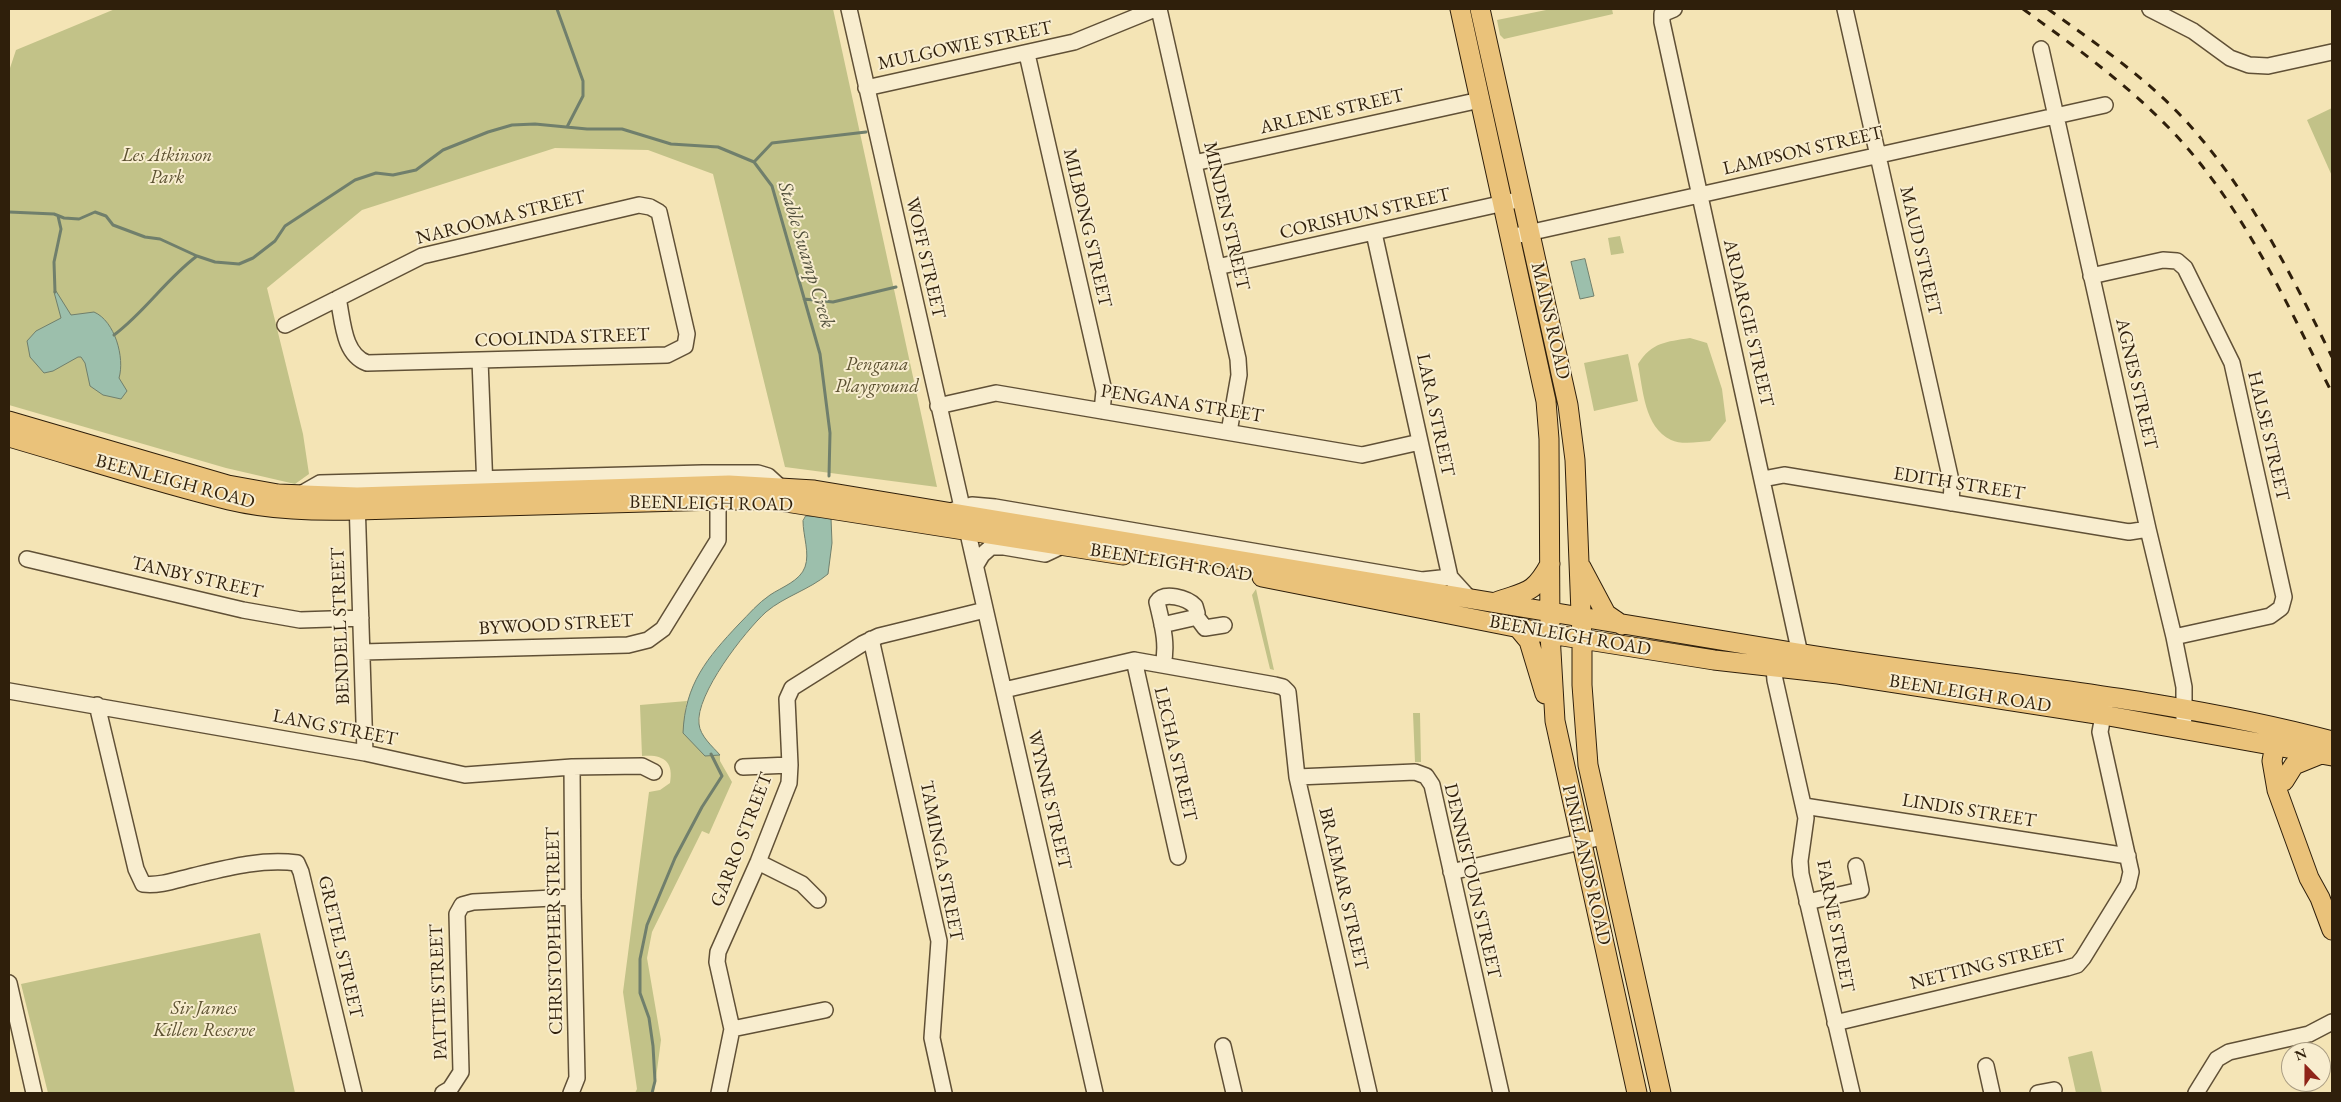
<!DOCTYPE html>
<html>
<head>
<meta charset="utf-8">
<style>
	body { margin:0 }
	#map { position:relative; width:2341px; height:1102px; overflow:hidden; background:#f4e4b5; font-family:"EB Garamond",serif }
	canvas { display:block }
	.frame { position:absolute; inset:0; border:10px solid #2f1f0b; pointer-events:none }
	.north { position:absolute; left:2281px; top:1042px; width:50px; height:50px; box-sizing:border-box; background:#f8edcf; border:1px solid #a89b81; border-radius:50%; rotate:338deg; font-size:14px; font-weight:700; line-height:20px; text-align:center; color:#2f1f0b }
	.north::after { content:''; display:block; margin:auto; width:18px; height:22px; background:#8f2418; clip-path:polygon(50% 0,100% 100%,50% 72%,0 100%) }
</style>
</head>
<body>
<div id="map">
<canvas width="2341" height="1102"></canvas>
<div class="frame"></div>
<div class="north">N</div>
</div>
<script>
const g = document.querySelector('canvas').getContext('2d');
g.lineJoin = 'round';
function fillPath(path, color) {
  g.fillStyle = color;
  g.fill(path, 'evenodd');
}
function trace(path, color, width, dash) {
  g.strokeStyle = color;
  g.lineWidth = width;
  g.lineCap = dash ? 'butt' : 'round';
  g.setLineDash(dash || []);
  g.stroke(path);
}
function write(font, color, halo, rows, align = 'center') {
  g.font = font + ' "EB Garamond",serif';
  g.lineWidth = 4;
  g.setLineDash([]);
  g.textBaseline = 'middle';
  g.strokeStyle = halo;
  g.fillStyle = color;
  for (const [text, x, y, turn = 0] of rows) {
    g.save();
    g.translate(x, y);
    g.rotate((+turn || 0) * Math.PI / 180);
    g.textAlign = isNaN(turn) ? turn : align;
    if (halo) g.strokeText(text, 0, 0);
    g.fillText(text, 0, 0);
    g.restore();
  }
}
fillPath(new Path2D(`
	M115,9H833L937,487L785,467L713,174L648,150L555,148L362,210L267,288L303,434L309,474L295,484L226,468L9,405V71L16,50Z
	M1551,9H1612L1613,14L1504,39L1500,35L1497,20Z
	M2332,108V176L2307,120Z
	M1620,236L1624,253L1611,255L1608,238Z
	M1690,338L1707,343L1722,389L1726,421L1710,441C1699,442 1681,445 1671,440C1644,427 1643,389 1638,364C1652,342 1666,342 1690,338Z
	M1628,354L1638,401L1594,411L1584,363Z
	M1256,589L1274,670L1270,669L1252,595Z
	M687,701L685,711L705,756L720,755V761L732,782L709,834L702,831L652,932L647,958L661,1040L654,1093H635L637,1089L623,992L649,792L660,790L670,783C674,761 663,754 642,756L640,705Z
	M1413,713H1420L1421,762H1415Z
	M260,933L295,1093H48L21,984Z
	M2092,1051L2102,1093H2076L2068,1057Z`), '#c2c288');
const water = new Path2D(`
	M1585,259L1594,296L1580,299L1571,262Z
	M56,291L71,315L94,312C115,321 125,358 119,378L127,391L121,399L103,395L90,386L85,363L81,357H78L53,371L44,373L30,357L27,341L36,331L61,318L54,292Z
	M806,516L831,518L832,543L828,574C809,590 785,596 766,612C745,631 695,695 699,724C700,736 713,747 720,755L705,756L683,733C685,684 707,658 739,624C749,614 758,603 770,595C782,587 800,581 805,567C810,553 803,536 803,521Z`);
fillPath(water, '#9cbfac');
trace(water, '#707f6c', 1);
trace(new Path2D(`
	M557,9L583,81V96L567,127
	M754,162L772,143L866,132
	M9,212L54,214L64,218L79,219L95,212L106,216L113,225L145,237L160,239L197,256L215,262L239,264L253,258L275,241L285,226L355,180L376,173L393,175L416,170L443,150L488,132L512,125L535,124L587,129H622L671,144L718,147L754,162L772,186L820,354L830,433L829,476
	M55,292L54,262L61,229L58,216
	M804,299L833,302L896,287
	M114,335C145,312 166,279 197,256
	M652,1093L655,1081L653,1046L649,1018L640,993V959L647,925L675,858L702,807L722,776L711,754`), '#707f6c', 3);
const minor = new Path2D(`
	M849,9L1095,1093
	M1159,9L1238,359L1239,375L1229,432
	M1674,9L1662,14V22L1800,654
	M1845,9L1952,485L1951,503
	M2150,9L2193,31L2230,58L2249,65L2268,66L2332,52
	M2041,49L2148,529L2174,637L2184,687V719
	M1027,54L1104,391L1102,411
	M866,88L1074,42L1155,9
	M1194,163L1480,100
	M1374,233L1450,577L1470,599
	M1510,237L2105,105
	M1217,267L1522,199
	M2091,276L2163,260L2177,261L2185,268L2232,363L2284,597L2281,608L2270,616L2174,637
	M285,325L422,256L639,205L650,207L659,212L687,334L685,346L667,355L367,363C343,354 343,321 338,298
	M480,360L485,489
	M938,406L996,393L1362,455L1420,442
	M1763,479L1784,475L2129,532L2148,529
	M299,495L320,483L703,473H758L768,476L779,486
	M357,500L365,753
	M954,510L972,505L995,507L1422,580L1450,577
	M27,559L243,610L300,620L361,618
	M976,565L982,555L991,547H1004L1045,554L1064,545
	M1196,616L1205,628L1224,625
	M1162,625L1193,618L1197,613L1195,606C1187,598 1164,591 1157,602C1162,624 1168,643 1163,665
	M871,639L939,941L932,1038L944,1093
	M362,652L628,645L648,640L663,629L718,540V500
	M1773,656L1775,680L1806,818L1800,861L1801,874L1852,1093
	M1134,660L1178,857
	M1004,690L1134,660L1275,685L1283,687L1288,692L1297,777L1369,1093
	M9,691L365,753L465,775L572,767L642,766L654,772
	M97,705L136,869L143,884C160,886 176,880 193,876C226,868 263,858 297,863L301,872L354,1093
	M743,767L790,765
	M1297,777L1415,772L1426,776L1432,785L1501,1093
	M1804,806L2128,856
	M758,862L802,884L818,900
	M1451,872L1602,837
	M1807,902L1861,890L1856,866
	M9,983L34,1093
	M1835,1023L2067,968L2077,965L2083,958L2128,885L2131,872L2100,732L2105,705
	M732,1029L825,1010
	M1223,1046L1234,1093
	M1986,1066L1992,1093
	M443,1093L450,1089L461,1072L457,914L462,905L473,902L573,897
	M571,1093L577,1078L573,897L572,767
	M719,1093L732,1029L717,962L718,952L758,862L789,783L790,765L787,699L792,688L862,644L879,636L985,610
	M2038,1093L2054,1090
	M2196,1093L2217,1059L2229,1052L2309,1034L2332,1022`);
const major = new Path2D(`
	M1460,9L1546,401L1549,439L1550,634L1555,721L1637,1093
	M1480,9L1568,405L1575,460L1582,639V685L1588,765L1661,1093
	M9,421L228,485L278,494L357,497L729,485L814,490C1142,545 1470,600 1798,653C1976,682 2158,695 2332,741
	M9,437C82,458 155,482 229,500C271,510 314,511 357,510L718,500H773L1123,555
	M1581,567L1606,614L1622,625
	M1262,577L1550,634L1714,660L1838,674L2103,715L2332,756
	M1496,602C1526,591 1533,595 1550,564
	M1519,629L1529,641L1545,694
	M2280,733L2275,745L2272,761L2277,790L2309,878L2320,898L2332,930
	M2284,781L2294,765L2321,754`);
trace(minor, '#605036', 18);
trace(major, '#2f1f0b', 21);
trace(minor, '#f8edcf', 15);
trace(major, '#eac27a', 19);
trace(new Path2D(`
	M2023,9C2074,46 2123,81 2167,126C2241,201 2285,300 2332,393
	M2048,9C2095,43 2144,76 2184,119C2249,190 2290,272 2332,357`), '#2f1f0b', 3, [9, 9]);
write('19px', '#2f1f0b', '#f8edcf', [
	["MULGOWIE STREET",965,46,-12],
	["ARLENE STREET",1332,112,-13],
	["LAMPSON STREET",1803,151,-13],
	["CORISHUN STREET",1365,214,-13],
	["MINDEN STREET",1226,216,77],
	["NAROOMA STREET",501,218,-14],
	["MILBONG STREET",1087,228,77],
	["MAUD STREET",1920,251,77],
	["WOFF STREET",925,258,77],
	["MAINS ROAD",1550,321,77],
	["ARDARGIE STREET",1748,323,77],
	["COOLINDA STREET",562,338,-2],
	["AGNES STREET",2136,384,77],
	["PENGANA STREET",1182,404,9],
	["LARA STREET",1435,415,78],
	["HALSE STREET",2268,436,77],
	["BEENLEIGH ROAD",175,482,15],
	["EDITH STREET",1959,484,9],
	["BEENLEIGH ROAD",711,504,1],
	["BEENLEIGH ROAD",1171,563,9],
	["TANBY STREET",197,578,13],
	["BYWOOD STREET",556,625,-3],
	["BENDELL STREET",341,626,-92],
	["BEENLEIGH ROAD",1570,636,10],
	["BEENLEIGH ROAD",1970,694,9],
	["LANG STREET",335,728,11],
	["LECHA STREET",1175,754,77],
	["WYNNE STREET",1049,800,77],
	["LINDIS STREET",1969,811,9],
	["GARRO STREET",742,840,-69],
	["TAMINGA STREET",941,861,79],
	["PINELANDS ROAD",1586,865,77],
	["DENNISTOUN STREET",1472,881,77],
	["BRAEMAR STREET",1343,889,77],
	["FARNE STREET",1835,926,79],
	["CHRISTOPHER STREET",555,931,-91],
	["GRETEL STREET",340,947,77],
	["NETTING STREET",1988,965,-14],
	["PATTIE STREET",439,992,-92]
]);
write('italic 19px', '#5b5030', '#f8edcf', [
	["Les Atkinson",167,156],
	["Park",167,178],
	["Pengana",877,365],
	["Playground",877,387],
	["Sir James",204,1009],
	["Killen Reserve",204,1031]
]);
write('italic 20px', '#504f3b', '#f8edcf', [
	["Stable Swamp Creek",806,255,73]
]);
</script>
</body>
</html>
